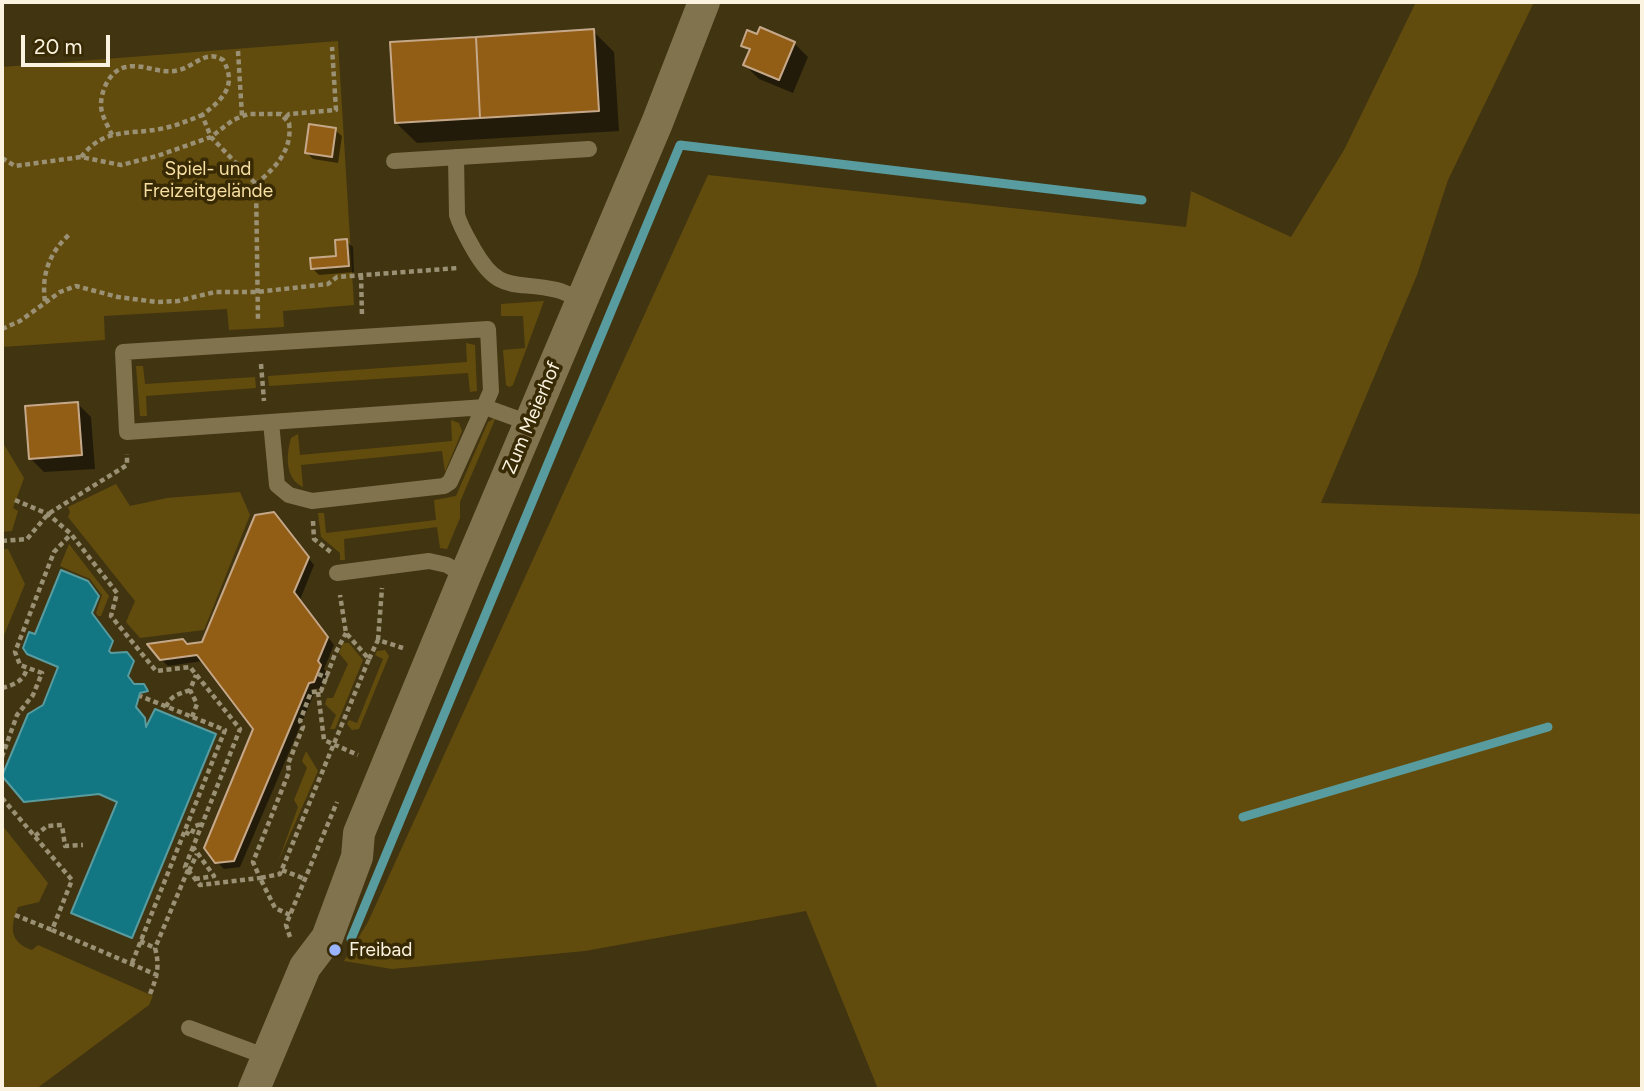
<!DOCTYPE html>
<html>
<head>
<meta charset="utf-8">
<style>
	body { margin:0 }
	#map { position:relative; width:1644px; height:1091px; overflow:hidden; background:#413411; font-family:Figtree,sans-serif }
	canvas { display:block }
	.frame { position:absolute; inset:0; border:4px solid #fbf3df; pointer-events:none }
	.scale { position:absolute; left:21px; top:35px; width:89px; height:32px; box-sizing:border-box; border:4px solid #fbf3df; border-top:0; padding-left:9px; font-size:21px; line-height:24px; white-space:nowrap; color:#fbf3df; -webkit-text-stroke:5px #372a05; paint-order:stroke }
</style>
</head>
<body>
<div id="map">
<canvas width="1644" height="1091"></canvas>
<div class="frame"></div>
<div class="scale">20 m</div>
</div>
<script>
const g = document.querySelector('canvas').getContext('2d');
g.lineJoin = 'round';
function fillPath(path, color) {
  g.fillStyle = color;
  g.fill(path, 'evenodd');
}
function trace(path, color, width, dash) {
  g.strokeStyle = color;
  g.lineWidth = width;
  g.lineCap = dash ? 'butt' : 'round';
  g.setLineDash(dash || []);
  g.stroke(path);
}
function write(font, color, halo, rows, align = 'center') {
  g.font = font + ' Figtree,sans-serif';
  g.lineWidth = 7;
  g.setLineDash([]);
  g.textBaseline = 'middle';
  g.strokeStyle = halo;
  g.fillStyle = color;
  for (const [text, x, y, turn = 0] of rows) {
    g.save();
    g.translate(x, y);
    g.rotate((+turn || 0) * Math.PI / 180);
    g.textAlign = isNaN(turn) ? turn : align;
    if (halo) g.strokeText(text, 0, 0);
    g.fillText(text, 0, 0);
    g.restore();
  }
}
fillPath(new Path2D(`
	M1416,2H1534L1448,180L1417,275L1321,503L1642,514V1089H878L806,911L585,951L392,969L344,961L368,922L708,175L1186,227L1191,191L1291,237L1344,150Z
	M338,41L354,305L283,311L284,327L229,330L227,309L104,316L105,340L2,347V67Z
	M544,301L513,385L509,387L506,385L503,350L525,348L523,316H501V304Z
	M466,343L475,345L477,391L470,392L468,373L269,386L268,376L467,362Z
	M136,366H143L145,384L255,377L256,388L146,396L147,416H140Z
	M496,417L460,502V518L447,549L440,548L437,527L344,539L345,560H340V553L321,537L318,513H324L326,533L436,520L434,500L456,496L488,422Z
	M451,420L459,423L462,431L445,472L442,451L301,465L303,487C285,479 286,455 291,438L298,434L300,455L452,441Z
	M2,441L24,478L13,508L18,511L12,531L2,532Z
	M116,484L130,506L167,498L240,492L250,515L204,630L140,638L126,622L135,601L68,517L70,512L68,507Z
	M69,544L109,596L101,616H98L96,613L102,595L90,579L60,566Z
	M2,549H8L25,584L2,640Z
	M343,643H349L363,660L335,729H330L336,715L325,704L327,698H333L348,664L339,653Z
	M385,650L389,656L359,729L352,730L347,724L349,720L357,723L383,659L375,655L377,651Z
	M306,751L318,771L278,862L298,807L294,800L307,768L302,761Z
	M2,825L48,883L39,902L18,907C10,927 9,942 32,950L38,945L153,996L149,1005L36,1089H2Z`), '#624c0d');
const water = new Path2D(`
	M61,570L88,581L99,596L92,613L113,641L109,651L111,653L127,652L134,661L128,676L134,684H144L148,691L140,693L136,707L145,718L146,727L155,709L216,734L132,938L71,913L117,802L99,794L24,802L2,776L28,714L43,705L58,667L27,654L23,648L29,632L35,634Z`);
fillPath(water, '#127683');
trace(water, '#589c9f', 2);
fillPath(new Path2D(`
	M593,31L614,52L619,131L417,143L396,123Z
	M758,36L794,43L808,57L793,93L759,79L745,65L751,53L743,45Z
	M335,130L342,136L338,163L313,159L307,153Z
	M346,241L353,247L354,272L319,275L312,268L338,257Z
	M78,404L91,417L95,469L44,472L31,459Z
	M280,521L314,565L300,600L334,645L324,669L327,673L321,688L316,689L240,867L224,869L217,862L255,729L203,661L168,666L161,659L187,645L203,643Z`), '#0007');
trace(new Path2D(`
	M1243,817L1548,727
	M351,939L680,145L1142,200`), '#589c9f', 9);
const building = new Path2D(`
	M760,27L795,42L779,80L743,65L750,49L741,46L747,30L757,34Z
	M594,29L599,111L480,118L476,37Z
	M476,37L480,118L395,123L390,42Z
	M309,124L336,128L332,157L305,153Z
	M347,239L349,266L311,269L310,258L336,256L335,240Z
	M78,402L82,455L29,459L25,406Z
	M274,512L309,557L294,592L328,637L318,661L321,665L314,682L309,683L234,861L215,863L204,848L253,729L197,655L160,660L147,644L183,639L187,644L202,642L255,515Z`);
fillPath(building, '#925d15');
trace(building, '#c5a889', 2);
trace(new Path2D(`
	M238,51L242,116
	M286,117L289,114L336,110L332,47
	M112,135C108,126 101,115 101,105C101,90 110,70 126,67C144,63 160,75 179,70C195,66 206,49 223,60C238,86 222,100 202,115L211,137L256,184L258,321
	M81,157C105,127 128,135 160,129C175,126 188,121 202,115
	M2,158L15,166L81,157L121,165L157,156L211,137L233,120L248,114H281L289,123C293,150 275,168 256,184
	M361,275L362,316
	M45,301C41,274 50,251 71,233
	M2,329L20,321L60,292L76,286L118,297L157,302L178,301L215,292H257L328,284L337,277L458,268
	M261,364L264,401
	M15,500L48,514L71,534L117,593L111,616L156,671L190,667L240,729L193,847L214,876L195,879
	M313,521L314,539L332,553
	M2,541L27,539L48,514L127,465V454
	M378,640L382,588
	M369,659L378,640L403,648
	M318,674L328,678
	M2,688C14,685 24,681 27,668
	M318,692L324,740L358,755
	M166,707C171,695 179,694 190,690
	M192,717L197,704L190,690L196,675
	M2,757L17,715L33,695L42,673L20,665L15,652L54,552L71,534
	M2,798L72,880L52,930L157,975
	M185,832L191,835L195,826L201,824
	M35,836L47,826L62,825L65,846L83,845
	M188,870L200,885L260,878L253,862L289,772L288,764L303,727L300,721L311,692L321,691L335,654L346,633
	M282,870L305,879
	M189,871L197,854
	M15,915L52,930
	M290,915L275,908L260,878L280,874L369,659L346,633L340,595
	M290,937L286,925L290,915L337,802
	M140,941L155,948
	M132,963L225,730L140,696
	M150,994C157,977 160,966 155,948L188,870L185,867L193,847`), '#9a9074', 4.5, [5, 3.5]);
trace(new Path2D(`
	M456,157L457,215C461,228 468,239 474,250C500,295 514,280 557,290C565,292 574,297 582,301
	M394,161L589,149
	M271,422L277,485L289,495L312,501L444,486L450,482L491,391L488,329L123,352L127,432L485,407L529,423
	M337,573L429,561L447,565L465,576
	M189,1028L267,1057`), '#82734f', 16);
trace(new Path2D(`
	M254,1089L305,967L327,938L357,857L359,833L465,576L657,123L704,2`), '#82734f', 32);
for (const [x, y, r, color] of [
	[335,950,7,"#9ab5fd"]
]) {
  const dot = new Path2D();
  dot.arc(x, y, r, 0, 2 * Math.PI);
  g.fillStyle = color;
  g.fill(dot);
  trace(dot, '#372a05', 2.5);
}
write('19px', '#f8dfa2', '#372a05', [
	["Spiel- und",208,169],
	["Freizeitgelände",208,191]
]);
write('19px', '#fbf3df', '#372a05', [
	["Zum Meierhof",532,418,-67]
]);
write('19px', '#fbf3df', '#372a05', [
	["Freibad",349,950]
], 'left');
</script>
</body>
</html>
